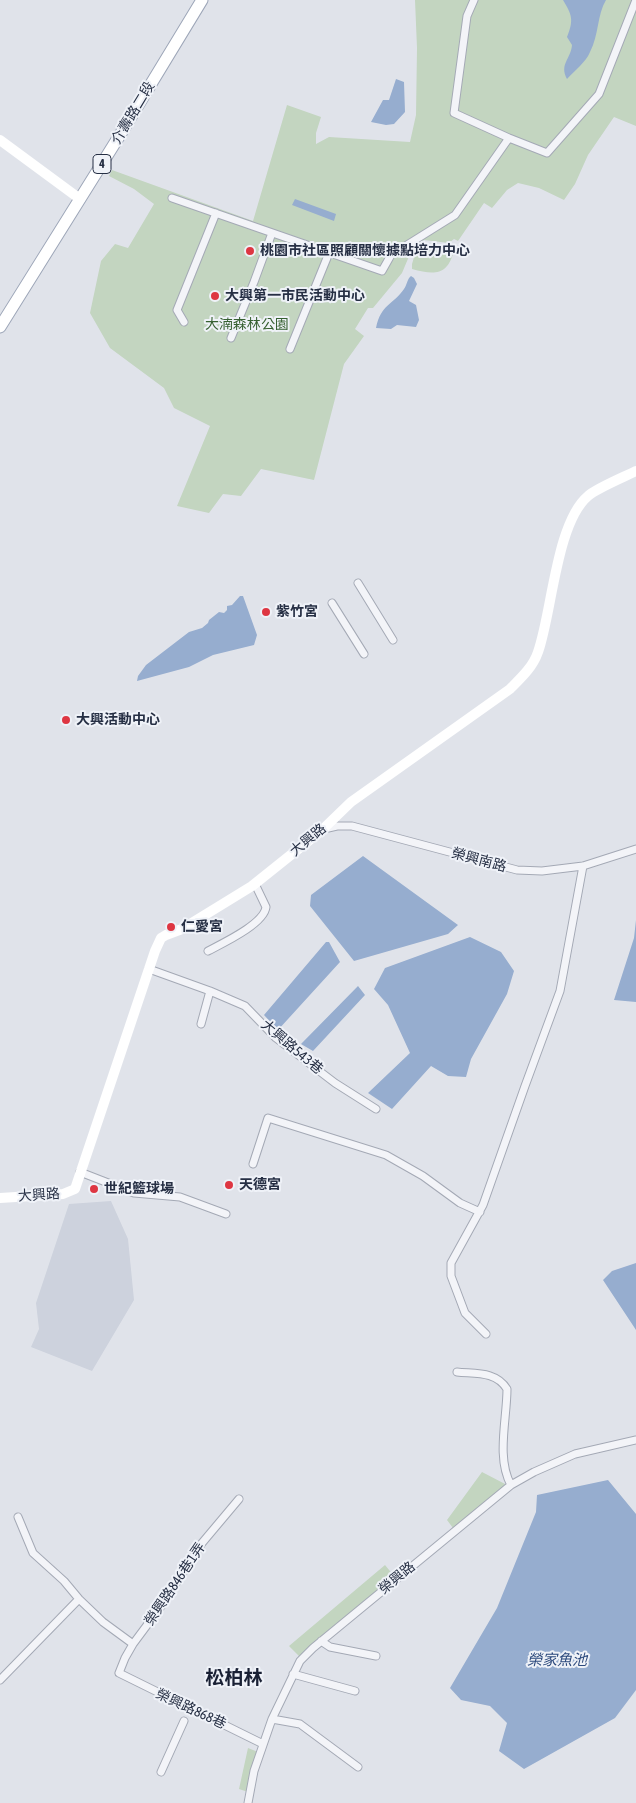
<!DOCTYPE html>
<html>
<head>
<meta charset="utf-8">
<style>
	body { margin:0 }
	canvas { display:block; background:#e0e3ea }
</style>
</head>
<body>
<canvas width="636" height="1803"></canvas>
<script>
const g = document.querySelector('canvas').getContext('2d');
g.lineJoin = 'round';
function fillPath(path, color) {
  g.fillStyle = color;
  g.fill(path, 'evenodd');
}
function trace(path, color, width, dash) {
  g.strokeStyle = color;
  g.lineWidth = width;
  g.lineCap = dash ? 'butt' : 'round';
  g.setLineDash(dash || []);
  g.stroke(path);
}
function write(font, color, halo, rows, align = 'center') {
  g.font = font + ' "Asap Condensed","Noto Sans TC",sans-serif';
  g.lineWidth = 4;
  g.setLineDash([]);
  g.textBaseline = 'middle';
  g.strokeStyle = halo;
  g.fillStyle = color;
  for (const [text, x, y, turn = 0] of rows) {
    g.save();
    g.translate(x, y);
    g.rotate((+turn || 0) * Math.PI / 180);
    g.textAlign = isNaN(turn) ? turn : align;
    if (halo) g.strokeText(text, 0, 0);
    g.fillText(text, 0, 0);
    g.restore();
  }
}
fillPath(new Path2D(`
	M111,1201L128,1239L134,1300L92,1371L31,1347L39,1329L36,1303L69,1204Z`), '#cdd2dd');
fillPath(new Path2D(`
	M415,0H636V126L614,117L588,155L575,184L564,200L539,188L518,183L507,190L492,208L484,203L458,241L454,239L449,243L424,240L410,254L402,273L373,308H368L355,329L364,336L344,364L314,480L261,469L241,496L223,494L209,513L177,506L210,426L174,408L164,388L110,348L90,313L101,261L115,244L128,248L154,204L134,189L109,176L112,170L253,221L287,105L321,117L316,133V144L329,137L410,142L416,115L417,48Z
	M432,243L451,246L454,250C448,276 434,275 412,269V264L415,254L420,253Z
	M482,1472L507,1485L453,1528L447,1520Z
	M385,1565L394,1576L299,1656L289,1646Z
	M248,1748L258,1752L248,1792L239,1789Z`), '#c3d5c0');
fillPath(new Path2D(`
	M563,0H606C597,15 599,35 590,52C586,62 575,70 567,79C559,64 571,59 572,45L567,37C574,20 572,15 563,0Z
	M396,79L404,82L405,112L394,124L386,125L371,122L383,100H389Z
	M295,199L336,214L334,221L292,205Z
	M411,276L414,278L417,284L409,301L416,305L419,320L416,327L397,325L391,329L376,328C381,304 393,305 404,289C407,285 407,279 411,276Z
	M240,596H243L257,635L254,645L213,655L189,667L137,681L138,676L146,665L189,632L202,628L208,623L209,620L219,612L224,613L227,610V606L232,605Z
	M363,856L458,925L448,934L354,961L310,906L311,895Z
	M636,920V1002L614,1000L634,938Z
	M470,937L501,952L514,971L507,994L471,1059L466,1077L448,1076L431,1066L392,1109L368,1093L410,1053L388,1005L374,989L385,968Z
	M326,942H329L340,962L278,1030L264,1015Z
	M358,986L365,995L313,1051L301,1044Z
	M636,1263V1330L603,1280L612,1271Z
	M608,1480L636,1514V1690L615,1718L524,1769L499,1751L507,1723L490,1706L461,1700L450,1688L497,1608L536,1512L537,1495Z`), '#96adcf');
const street = new Path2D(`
	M474,0L467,16L454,113L509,138L547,153L599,94L636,0
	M172,198L382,271L391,255L455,215L509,138
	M184,322L177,310L216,213
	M231,338L254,282L272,233
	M290,349L329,253
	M358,583L393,640
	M332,603L364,654
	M324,829L337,826H352L517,870L542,871L583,866L636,849
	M208,951C223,943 264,924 266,907L255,884
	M149,969L210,991L245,1006L276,1038L335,1083L376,1109
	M201,1024L210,991
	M253,1164L268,1118L386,1155L423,1176L460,1203L480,1212
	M80,1172L134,1193L180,1197L226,1214
	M486,1334L465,1313L451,1276V1263L483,1205L525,1086L560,991L583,866
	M457,1372C475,1374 496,1371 507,1389C507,1419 496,1458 511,1485
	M239,1499L202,1543L162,1605L133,1644L125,1658L119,1673L263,1744
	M18,1517L33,1553L64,1581L79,1599L103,1622L133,1644
	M321,1641L330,1647L376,1656
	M293,1674L355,1691
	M0,1680L79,1599
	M272,1719L300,1724L358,1767
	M161,1772L184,1721
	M248,1803L254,1771L272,1719L300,1661L313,1648L511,1485L534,1472L575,1454L636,1440`);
const primary = new Path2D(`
	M0,327L123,130L202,0`);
trace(street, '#a4a9b5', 9);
trace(primary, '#9da6b8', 13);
trace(street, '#f3f4f8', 7);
trace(new Path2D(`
	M0,140L80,199
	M0,1198L63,1194L75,1189L155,951L161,938L166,935L182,929L252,886L322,830L351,802L510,689C521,678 533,667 538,652C552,613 556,523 588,496C597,488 624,477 636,471`), '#fff', 10);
trace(primary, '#fff', 11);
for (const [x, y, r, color] of [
	[250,251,5,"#de3642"],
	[215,296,5,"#de3642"],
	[266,612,5,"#de3642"],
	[66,720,5,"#de3642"],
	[171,927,5,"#de3642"],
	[229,1185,5,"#de3642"],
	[94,1189,5,"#de3642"]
]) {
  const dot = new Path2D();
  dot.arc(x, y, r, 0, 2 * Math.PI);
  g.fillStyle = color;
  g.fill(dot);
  trace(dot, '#eff2f8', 2);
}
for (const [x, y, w] of [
	[102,164,18]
]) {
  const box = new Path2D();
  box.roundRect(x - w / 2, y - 9.5, w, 19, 4);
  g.fillStyle = '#eff2f8';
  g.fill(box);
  trace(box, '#262f44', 1);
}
write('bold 12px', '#262f44', null, [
	["4",102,164]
]);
write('14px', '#262f44', '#eff2f8', [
	["介壽路二段",133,113,-59],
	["大興路",308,840,-40],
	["榮興南路",479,860,15],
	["大興路543巷",292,1047,40],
	["大興路",39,1195,-4],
	["榮興路",397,1578,-40],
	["榮興路846巷1弄",175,1584,-56],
	["榮興路868巷",191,1709,25]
]);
write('bold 14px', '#262f44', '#eff2f8', [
	["桃園市社區照顧關懷據點培力中心",260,251],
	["大興第一市民活動中心",225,296],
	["紫竹宮",276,612],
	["大興活動中心",76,720],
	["仁愛宮",181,927],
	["天德宮",239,1185],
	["世紀籃球場",104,1189]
], 'left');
write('14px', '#376132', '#eff2f8', [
	["大湳森林公園",247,325]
]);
write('italic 15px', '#2c497c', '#eff2f8', [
	["榮家魚池",557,1660]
]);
write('bold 19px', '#192034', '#eff2f8', [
	["松柏林",234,1678]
]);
</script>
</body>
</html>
